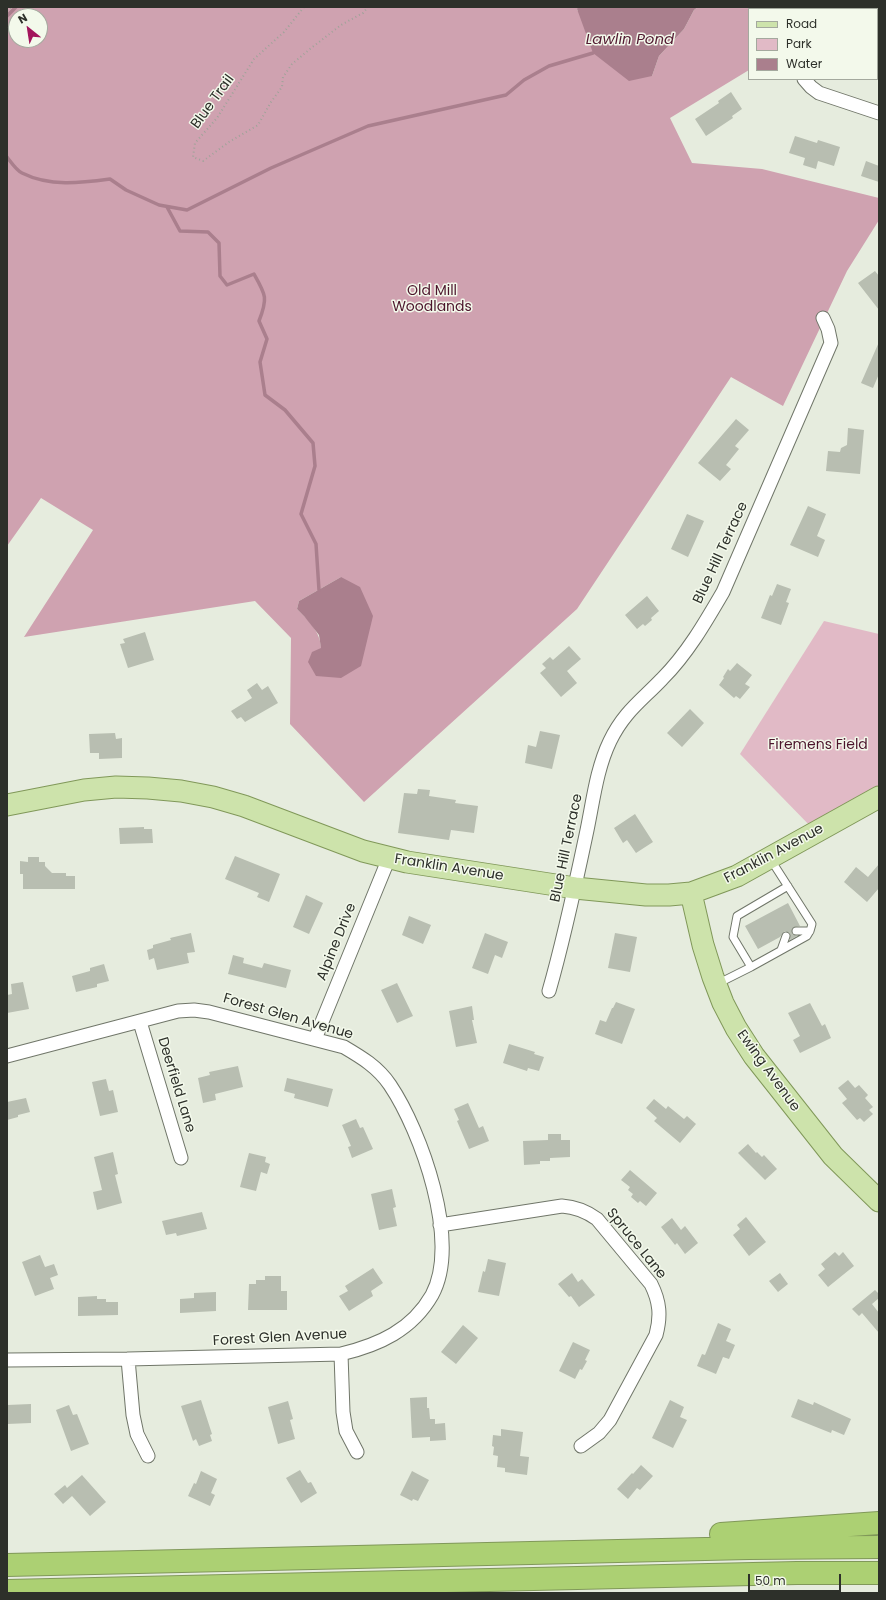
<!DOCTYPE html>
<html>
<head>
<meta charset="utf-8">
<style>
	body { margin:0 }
	#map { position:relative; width:886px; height:1600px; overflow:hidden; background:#e6ecde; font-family:Poppins,sans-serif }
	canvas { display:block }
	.frame { position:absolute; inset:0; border:8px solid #2d302a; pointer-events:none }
	.legend { position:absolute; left:748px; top:8px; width:130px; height:72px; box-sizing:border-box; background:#f3f9eb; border:1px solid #a4a99e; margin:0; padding:5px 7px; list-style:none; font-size:12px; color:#2d302a }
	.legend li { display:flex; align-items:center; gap:8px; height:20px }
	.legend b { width:20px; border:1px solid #a4a99e }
	.north { position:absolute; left:8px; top:8px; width:40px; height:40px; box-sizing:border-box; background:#f3f9eb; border:1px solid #a4a99e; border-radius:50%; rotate:330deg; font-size:11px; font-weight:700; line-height:16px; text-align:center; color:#2d302a }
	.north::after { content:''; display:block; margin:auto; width:14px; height:18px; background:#a3155c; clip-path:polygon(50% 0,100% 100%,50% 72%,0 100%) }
	.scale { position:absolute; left:748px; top:1574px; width:93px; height:18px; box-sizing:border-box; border:2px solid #2d302a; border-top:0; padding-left:5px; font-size:12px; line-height:14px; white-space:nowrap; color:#2d302a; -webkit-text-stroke:3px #f3f9eb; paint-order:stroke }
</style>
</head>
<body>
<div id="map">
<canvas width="886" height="1600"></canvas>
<div class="frame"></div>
<ul class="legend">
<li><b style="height:5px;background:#cde3ab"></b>Road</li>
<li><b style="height:11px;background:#e1bac6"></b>Park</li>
<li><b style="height:11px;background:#aa7f8d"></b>Water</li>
</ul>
<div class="north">N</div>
<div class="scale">50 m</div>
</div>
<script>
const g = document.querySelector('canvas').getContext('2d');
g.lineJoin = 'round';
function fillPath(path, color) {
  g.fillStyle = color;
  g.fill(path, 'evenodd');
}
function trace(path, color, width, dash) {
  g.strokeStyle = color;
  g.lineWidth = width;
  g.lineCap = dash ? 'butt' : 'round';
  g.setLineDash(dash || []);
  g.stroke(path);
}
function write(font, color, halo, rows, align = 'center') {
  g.font = font + ' Poppins,sans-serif';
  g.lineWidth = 3;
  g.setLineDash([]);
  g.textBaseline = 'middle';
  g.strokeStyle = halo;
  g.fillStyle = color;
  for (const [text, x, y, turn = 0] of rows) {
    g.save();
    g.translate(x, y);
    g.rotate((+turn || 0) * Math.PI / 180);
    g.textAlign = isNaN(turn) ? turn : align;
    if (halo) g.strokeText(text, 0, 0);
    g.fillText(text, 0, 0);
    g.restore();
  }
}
fillPath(new Path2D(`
	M824,621L879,634V797L816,832L740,754Z`), '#e1bac6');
fillPath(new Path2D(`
	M7,7H578L577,10L652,76L659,56L684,29L694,10L698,7H793L795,9H749V70L670,118L692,163L762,169L879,198V220L847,271L783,406L731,377L577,609L364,802L290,724L291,638L255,601L24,637L93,530L41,498L7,546ZM16,16H40V40H16ZM341,577L316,676C318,667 321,657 321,648C321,633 308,619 297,609L299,601Z`), '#cfa2b0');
fillPath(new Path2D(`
	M578,7H698L694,10L684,29L659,56L652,76L629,81L593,53L577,9Z
	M341,577L360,587L373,616L361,666L341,678L316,676L308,662L312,652L321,648L319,635L304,616L297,609L299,601Z`), '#aa7f8d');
trace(new Path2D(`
	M7,16L16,7
	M7,157C11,162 16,170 22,173C50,187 80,183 110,179L126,190L159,205L187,210L271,168L368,126L506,95L524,80L549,66L593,53
	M167,207L180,231L208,232L219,243L220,276L227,285L254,274C266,295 268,298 259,321L267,339L260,362L265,395L285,410L313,443L315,466L301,514L316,544L319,590`), '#aa7f8d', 3.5);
fillPath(new Path2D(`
	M731,92L742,109L732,116L733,118L706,136L695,119L719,103L718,101Z
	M795,136L817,143L818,140L840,147L834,166L818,161L816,169L803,165L805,158L789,153Z
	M866,161L879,166V182L861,176Z
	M875,271L879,276V310L858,283Z
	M879,342V374L873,388L861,383Z
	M736,419L749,430L735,446L739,449L726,465L731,469L720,481L698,463Z
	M848,428L864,430L860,474L826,471L828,451L840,452L841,448L847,445Z
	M808,506L826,514L817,536L825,540L818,557L790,545Z
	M687,514L704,521L688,557L671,549Z
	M777,584L791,589L786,602L789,603L781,625L761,618L770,595L772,596Z
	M647,596L659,611L651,618L652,620L645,626L643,624L637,629L625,615Z
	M145,632L154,660L128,668L120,644L125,643L123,639Z
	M569,646L581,659L567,671L577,683L561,697L540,673L546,668L542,664L550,657L553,660Z
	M737,663L752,675L745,684L750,687L740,699L736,696L734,698L719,685L724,678L723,677L728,669L730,671Z
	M257,683L262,690L268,686L278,703L245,722L241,717L237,719L231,711L252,698L247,690Z
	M690,709L704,723L682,747L667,733Z
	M540,731L560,735L552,769L525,763L528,745L536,747Z
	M115,733L116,739L122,738V758L99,759V753H90L89,734Z
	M418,789L430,790L429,796L456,800L455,803L478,806L474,833L451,830L449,840L398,833L404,793L417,794Z
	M635,814L653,842L636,853L627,840L623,843L614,828Z
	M144,827V829H152L153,843L120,844L119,828Z
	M235,856L280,874L269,902L257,897L259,893L225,879Z
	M28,857H39V862H45V866L52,873H66V876H75V889H23V874H20V861L28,862Z
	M879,864V888L867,902L844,882L856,867L868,877Z
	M306,895L323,903L309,934L293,927Z
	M788,903L800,926L794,927L792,929V934L797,936L790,940V933L785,931L780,937L758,949L745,926Z
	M409,916L431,925L423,944L402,935Z
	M191,933L195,952L187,953L189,963L157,970L154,958L149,960L147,950L153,948V945L171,940L170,938Z
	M485,933L508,942L502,958L495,955L488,974L472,968Z
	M615,933L637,937L630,972L608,968Z
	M233,955L244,958L243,963L262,968L264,963L291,970L286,988L228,974Z
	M104,964L109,981L97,984V987L76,992L72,976L90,971V968Z
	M23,982L29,1009L7,1013V995L12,994L11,984Z
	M397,983L413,1016L397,1023L381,990Z
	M616,1002L635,1009L622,1044L595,1034L600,1020L606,1022L612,1008H613Z
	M810,1003L822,1026L825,1024L831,1038L800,1053L793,1040L800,1036L788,1013Z
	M472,1006L474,1020H472L477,1043L456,1047L449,1011Z
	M509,1044L535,1052L534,1054L544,1057L539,1071L528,1068L527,1071L503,1063Z
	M238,1066L243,1087L215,1094L216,1100L203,1103L198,1078L210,1075L209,1072Z
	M287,1078L333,1089L328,1107L294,1098L295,1094L284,1091Z
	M106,1079L109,1091L113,1090L118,1112L100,1116L92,1082Z
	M848,1080L855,1088L859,1085L868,1095L865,1098L873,1107L869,1110L873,1114L864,1122L860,1118L857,1120L842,1103L847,1099L838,1088Z
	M26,1098L30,1112L18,1115V1117L7,1120V1102Z
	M654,1099L666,1109L668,1106L684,1119L687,1116L696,1124L680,1143L654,1121L657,1118L646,1108Z
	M468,1103L479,1128L483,1126L489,1141L469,1149L457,1121L459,1120L454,1109Z
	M356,1119L360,1128L363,1127L373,1149L352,1158L348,1147L351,1146L342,1125Z
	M548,1134H561V1140H570V1157L550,1158V1161H540V1164L524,1165L523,1141L548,1140Z
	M748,1144L756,1153L757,1152L762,1157L764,1155L777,1169L765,1180L738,1153Z
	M113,1152L118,1174L115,1175L122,1203L97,1210L93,1192L102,1190L94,1157Z
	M249,1153L266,1157L265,1162L270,1164L267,1174L261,1172L256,1191L240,1187Z
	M630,1170L657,1193L646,1206L640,1201L638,1203L631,1197L633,1194L628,1190L630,1187L621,1180Z
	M392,1189L396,1207L393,1208L397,1226L379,1230L371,1194Z
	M202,1212L207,1229L177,1236L176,1233L166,1235L162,1221Z
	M746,1217L766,1242L749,1256L733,1235L740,1229L737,1225Z
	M672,1218L681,1230L685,1226L698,1243L685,1254L677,1243L675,1245L661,1227Z
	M835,1252L839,1256L843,1252L854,1266L828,1287L818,1275L825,1269L821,1264Z
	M40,1255L45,1267L54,1264L58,1275L50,1278L54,1289L35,1296L22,1262Z
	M488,1259L506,1263L499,1296L478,1292L483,1271L485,1272Z
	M373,1268L383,1283L371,1291L373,1296L349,1311L339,1296L348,1291L345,1286Z
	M572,1273L578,1282L582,1279L595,1295L579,1307L571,1296L569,1297L558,1284Z
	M780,1273L788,1284L778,1292L769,1281Z
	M265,1276H281V1291H287V1310H248L249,1284H256V1280H265Z
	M875,1290L879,1294V1298L872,1304L879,1313V1333L862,1313L859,1316L852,1309Z
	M216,1292V1311L180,1313V1299L194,1298V1293Z
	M97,1296V1299H106V1302H118V1315L78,1316V1297Z
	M718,1323L731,1329L726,1341L735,1345L729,1359L723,1357L716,1374L697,1366L702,1354L705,1355Z
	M463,1325L478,1338L456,1364L441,1352Z
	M573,1342L590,1350L585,1360L587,1361L582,1370L580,1369L575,1379L559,1371Z
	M427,1397V1408H429L430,1419H435V1424L445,1423L446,1440L430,1441V1437L412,1438L410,1398Z
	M798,1399L813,1405L814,1402L851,1419L844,1435L832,1430L831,1433L791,1417Z
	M201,1400L212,1434L210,1435L212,1441L199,1446L196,1439L193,1441L181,1406Z
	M670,1400L684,1407L680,1417L687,1420L673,1448L652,1438Z
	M288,1401L293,1419L290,1420L295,1439L278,1444L268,1407Z
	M31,1404V1423L7,1424V1405Z
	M69,1405L73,1415L77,1414L89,1444L71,1451L56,1410Z
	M501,1429L523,1432L520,1456L529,1457L527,1475L505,1472V1468L497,1467L498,1456L493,1455L494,1447L492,1446L493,1435L501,1436Z
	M641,1465L653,1476L640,1490L637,1488L628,1499L617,1489L632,1473L633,1474Z
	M300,1470L308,1483L311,1482L317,1493L301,1503L286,1478Z
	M201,1471L217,1479L211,1493L215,1495L210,1506L188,1496L194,1483L196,1484Z
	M412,1471L429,1480L418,1501L413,1499L412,1501L400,1495Z
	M82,1475L106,1502L90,1516L72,1496L63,1504L54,1494L65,1485L67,1488Z`), '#b8beb1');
const lane = new Path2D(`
	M796,931H810
	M781,950L786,936
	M751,967L733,937L737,916L788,886
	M717,984L751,967L807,936L810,931L812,924L771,860`);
const street = new Path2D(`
	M819,9L820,7
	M804,79L811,87L819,93L879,113
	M549,991C564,939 575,887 586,835C593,803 596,770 610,741C624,712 641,701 662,679C687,654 705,623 723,592L831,343L828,329L823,318
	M140,1022L181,1158
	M315,1039L389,858
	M7,1056L178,1011L194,1010L209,1012L344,1047C361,1057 378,1067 390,1085C421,1131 461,1242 432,1295C412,1330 379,1345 341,1354L128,1359L7,1360
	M440,1225L562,1206C576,1207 586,1211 597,1219L651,1284C660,1302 661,1316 656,1335L610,1420L599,1433L581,1446
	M341,1354L343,1412L346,1431L357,1452
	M128,1359L133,1415L137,1434L148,1456`);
const primary = new Path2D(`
	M7,805L84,790L116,787L148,788L181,791L213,797L244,806L363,851L407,862L575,888L646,895H669L691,893L737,876L879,797
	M691,893L703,945L713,977L723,1003L736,1028L754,1056L833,1156L879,1201`);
const highway = new Path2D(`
	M721,1534L879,1523
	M7,1565L749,1548L879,1547
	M7,1591L797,1573H879`);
trace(lane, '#707669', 9);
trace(street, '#707669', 15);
trace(primary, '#809859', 23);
trace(highway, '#809859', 24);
trace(new Path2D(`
	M304,7L284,32L254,59L217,118L195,143L193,157L203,161L229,142L258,125L271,102L282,87L283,77L292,64L310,49L341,25L363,13L368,7
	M7,11L11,7`), '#9fa399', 2, [1, 3]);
trace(lane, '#fff', 7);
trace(street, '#fff', 13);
trace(primary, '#cde3ab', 21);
trace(highway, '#acd073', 22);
write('14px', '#2d302a', '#f3f9eb', [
	["Blue Trail",213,102,-54],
	["Blue Hill Terrace",721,553,-65],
	["Blue Hill Terrace",567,848,-78],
	["Franklin Avenue",774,854,-28],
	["Franklin Avenue",449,868,9],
	["Alpine Drive",337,942,-68],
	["Forest Glen Avenue",288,1017,16],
	["Ewing Avenue",768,1071,54],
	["Deerfield Lane",176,1085,73],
	["Spruce Lane",636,1244,51],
	["Forest Glen Avenue",280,1338,-3]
]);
write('14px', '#4c152c', '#f3f9eb', [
	["Old Mill",432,291],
	["Woodlands",432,307],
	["Firemens Field",818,745]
]);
write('italic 15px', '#521a31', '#f3f9eb', [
	["Lawlin Pond",630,40]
]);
</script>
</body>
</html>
